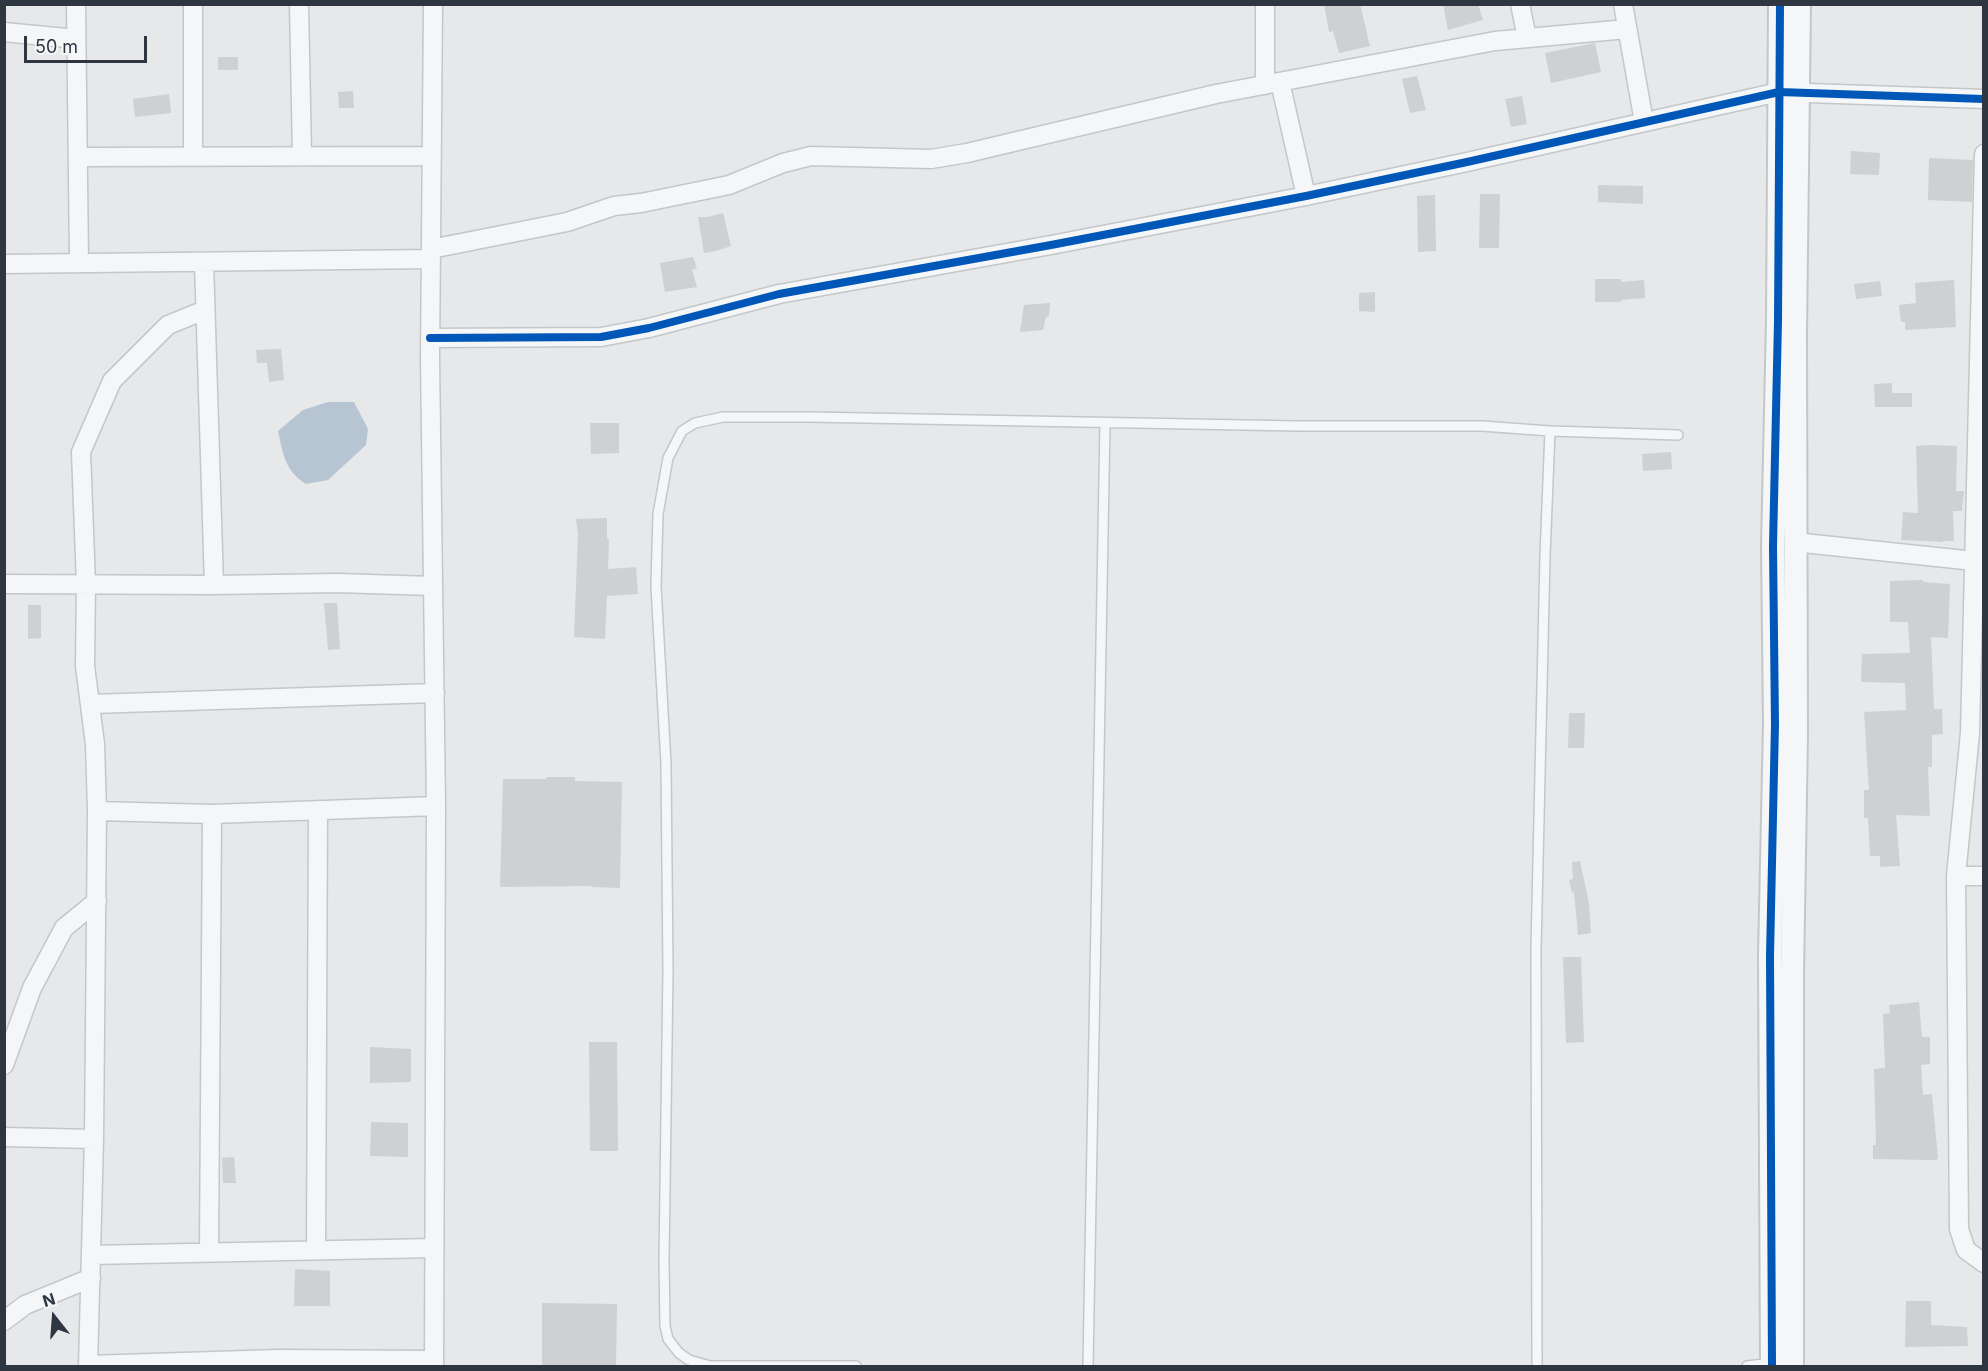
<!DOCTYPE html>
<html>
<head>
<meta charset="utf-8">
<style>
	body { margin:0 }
	#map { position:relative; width:1988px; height:1371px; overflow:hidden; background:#e6e8ea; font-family:Inter,sans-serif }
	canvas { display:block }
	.frame { position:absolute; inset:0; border:6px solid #2e3642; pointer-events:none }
	.north { position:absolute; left:24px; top:1287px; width:60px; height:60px; -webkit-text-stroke:4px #f4f6f8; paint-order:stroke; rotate:343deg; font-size:16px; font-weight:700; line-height:24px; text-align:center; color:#2e3642 }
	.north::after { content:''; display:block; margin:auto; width:21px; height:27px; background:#2e3642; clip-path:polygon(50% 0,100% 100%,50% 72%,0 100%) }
	.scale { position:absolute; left:24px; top:36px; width:123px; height:27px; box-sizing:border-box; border:3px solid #2e3642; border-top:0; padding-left:8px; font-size:18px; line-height:21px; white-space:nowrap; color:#2e3642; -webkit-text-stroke:4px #f4f6f8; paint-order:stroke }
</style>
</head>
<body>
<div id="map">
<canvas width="1988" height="1371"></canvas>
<div class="frame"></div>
<div class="north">N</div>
<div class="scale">50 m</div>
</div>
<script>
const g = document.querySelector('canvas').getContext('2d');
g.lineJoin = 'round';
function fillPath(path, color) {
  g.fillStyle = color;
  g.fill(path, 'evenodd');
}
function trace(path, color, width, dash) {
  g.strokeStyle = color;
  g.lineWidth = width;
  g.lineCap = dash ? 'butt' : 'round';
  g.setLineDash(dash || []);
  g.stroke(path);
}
fillPath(new Path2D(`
	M328,402H354L368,429L366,445L328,480L306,484C285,471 283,454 278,431L303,410Z`), '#b7c5d2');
fillPath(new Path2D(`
	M1324,4H1360L1370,46L1339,53L1333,31L1329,32Z
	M1443,4H1478L1483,20L1448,30Z
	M1595,43L1601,72L1551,83L1545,53Z
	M218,57H238V70H218Z
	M1417,76L1426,110L1410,113L1402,79Z
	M353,91L354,108H339L338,92Z
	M169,94L171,113L135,117L133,99Z
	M1522,96L1527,124L1511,127L1505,99Z
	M1851,151L1880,153L1879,175L1850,174Z
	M1929,158L1973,160L1972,202L1928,200Z
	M1598,185L1643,186V204L1598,202Z
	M1480,194H1500L1499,248H1479Z
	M1435,195L1436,251L1418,252L1417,196Z
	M723,213L731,246L716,251L704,253L698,217H708Z
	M693,257L697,268L692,270L697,287L665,292L660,263Z
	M1595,279H1621V282L1644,280L1645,298L1621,300V302H1595Z
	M1954,280L1956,327L1905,330V322H1901L1899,305L1916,303L1915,283Z
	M1880,281L1882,296L1856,299L1854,284Z
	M1375,292V312L1359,311V293Z
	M1050,303L1049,316L1046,317L1043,330L1020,332L1024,305Z
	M281,349L284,380L269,382L267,363H257L256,350Z
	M1892,383V393H1912V407H1875L1874,384Z
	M590,423H619V453L591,454Z
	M1932,445L1957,446L1956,491H1964L1962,511H1953L1954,541H1943V542L1901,540L1903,512L1918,513L1916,446Z
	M1671,452L1672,469L1643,471L1642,454Z
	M607,518V539H609L608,569L636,567L638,594L607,596L605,639L574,637L578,534L576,519Z
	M1923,580V582L1950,584L1948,638L1931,637L1934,709H1942L1943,734L1932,735V767H1928L1930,816L1896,815L1900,866L1880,867V856H1870L1868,818H1864V790H1869L1864,712L1906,710L1905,683L1861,682L1862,654L1910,653L1908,622H1890V581Z
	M324,603H337L340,649L328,650Z
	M28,605H41V638L28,639Z
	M1569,713H1585L1584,748H1568Z
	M546,777H575V781L622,782L620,888L591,887V886L500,887L503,779H546Z
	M1580,861L1589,903L1591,933L1578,935L1574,892L1572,893L1569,880L1573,879L1572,862Z
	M1563,957H1581L1584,1042L1566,1043Z
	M1919,1002L1922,1037H1930V1064L1921,1065L1923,1095L1932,1094L1938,1159L1933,1160L1873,1159V1145H1876L1874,1069L1885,1068L1883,1014L1890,1013L1889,1005Z
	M589,1042H617L618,1151H590Z
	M370,1047L411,1049V1082L370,1083Z
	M371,1122L408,1123V1157L370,1156Z
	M234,1157L236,1183H223L222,1158Z
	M295,1269L330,1271V1306H294Z
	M1906,1301H1931V1325L1967,1327L1968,1346L1905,1347Z
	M542,1303L617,1304L616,1366H542Z`), '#ced0d2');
const service = new Path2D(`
	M856,1366H710L689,1360L679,1353L668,1339L665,1326L664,1260L668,970L666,764L656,586L658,514L668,458L682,431L695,423L723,417H810L1298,426H1482L1550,431L1678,435
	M1088,1366L1105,423
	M1537,1366L1536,949L1545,556L1550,431
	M1747,1366L1772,1363`);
const minor = new Path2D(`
	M76,4L79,263
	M299,4L302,156
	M433,4L430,358L436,806L434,1366
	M1265,4V85
	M1520,4L1527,38
	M1623,4L1644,122
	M4,32L76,39
	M1280,82L1306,196
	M1984,154L1970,733L1956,876L1959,1229L1966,1250L1984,1263
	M79,157L432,156
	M193,157V4
	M431,249L567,222L614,206L641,203L729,185L783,163L811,156L931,159L967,153L1216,94L1495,41L1627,29
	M204,262L214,585
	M4,264L431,259
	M430,338L601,337L649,328L779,294L1051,245L1306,196L1467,162L1779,92L1984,99
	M1794,542L1984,562
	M4,584L214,585L337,583L433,586
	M91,704L435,693
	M97,811L212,814L436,806
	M1956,876H1984
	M4,1065L32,988L64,928L97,901
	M4,1137L94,1139
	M316,1250L318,810
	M209,1252L212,814
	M91,1255L434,1248
	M4,1321L25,1305L91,1278
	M88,1365L278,1359L434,1360
	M88,1366L94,1139L97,811L95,744L85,666L86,584L81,452L112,381L168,325L205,310`);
const tertiary = new Path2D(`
	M1772,1366L1770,955L1775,724L1773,546L1778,321L1780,4
	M1792,1366V974L1796,735L1795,333L1799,4`);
trace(service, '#c4c6c8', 12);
trace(minor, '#c4c6c8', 21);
trace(tertiary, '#c4c6c8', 26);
trace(service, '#f5f6f7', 9);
trace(minor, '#f5f6f7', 18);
trace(tertiary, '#f5f6f7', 22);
trace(new Path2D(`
	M430,338L601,337L649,328L779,294L1051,245L1306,196L1467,162L1779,92L1984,99
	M1772,1366L1770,955L1775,724L1773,546L1778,321L1780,4`), '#0057b8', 8);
</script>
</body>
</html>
